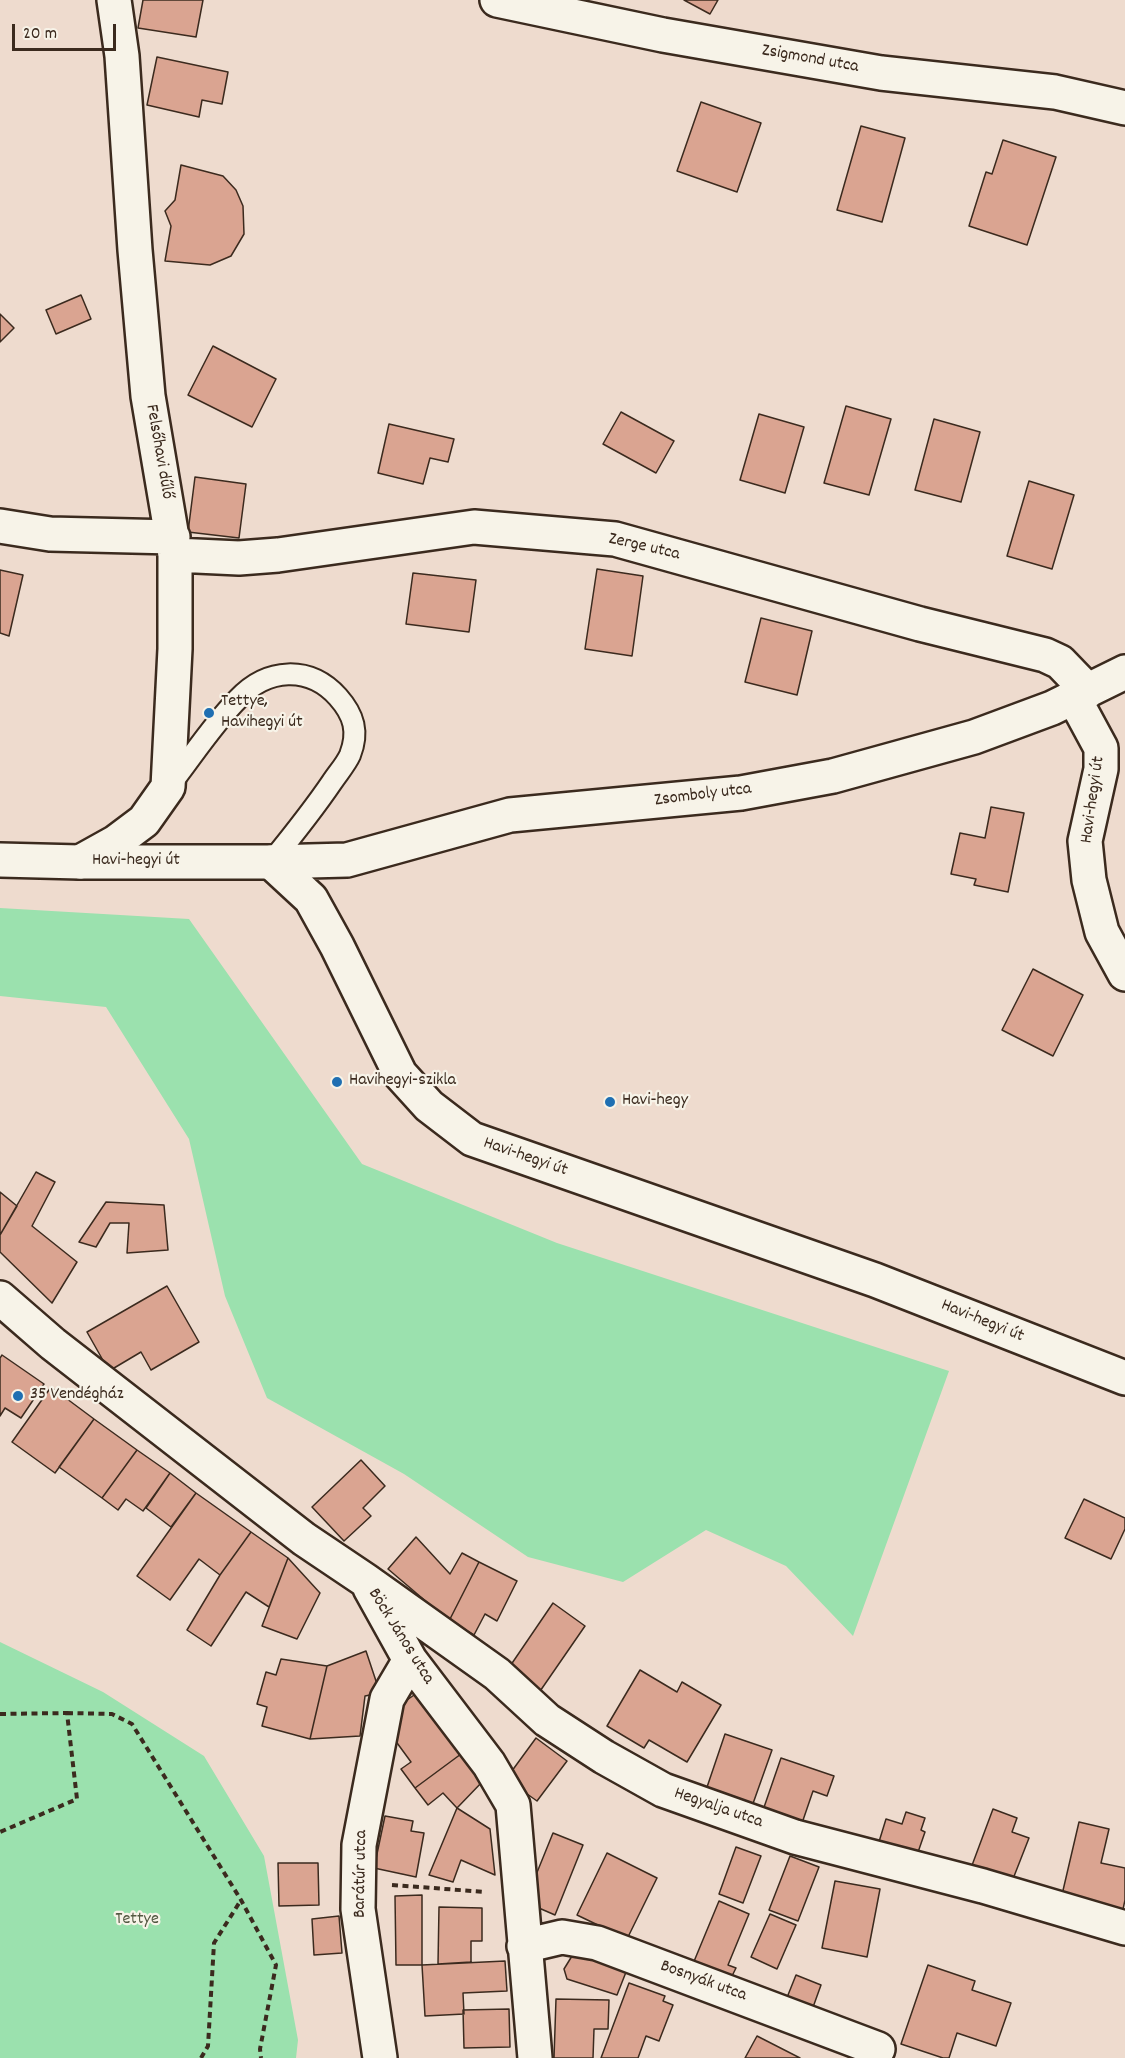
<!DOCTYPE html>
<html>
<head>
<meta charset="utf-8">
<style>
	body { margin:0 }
	#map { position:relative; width:1125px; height:2058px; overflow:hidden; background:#eedbce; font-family:Dekko,sans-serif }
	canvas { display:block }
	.scale { position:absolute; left:12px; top:24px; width:104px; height:27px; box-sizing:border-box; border:3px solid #3b2a1e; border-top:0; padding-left:8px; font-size:18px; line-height:21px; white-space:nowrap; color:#3b2a1e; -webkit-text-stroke:4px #f7f3e8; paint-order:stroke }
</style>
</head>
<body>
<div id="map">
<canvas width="1125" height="2058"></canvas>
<div class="scale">20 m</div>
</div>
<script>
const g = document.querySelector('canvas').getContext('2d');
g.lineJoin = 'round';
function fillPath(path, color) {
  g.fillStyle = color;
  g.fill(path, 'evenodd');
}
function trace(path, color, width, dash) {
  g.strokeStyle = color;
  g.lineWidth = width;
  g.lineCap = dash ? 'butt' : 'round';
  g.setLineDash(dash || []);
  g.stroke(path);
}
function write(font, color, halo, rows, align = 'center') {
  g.font = font + ' Dekko,sans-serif';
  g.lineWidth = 4.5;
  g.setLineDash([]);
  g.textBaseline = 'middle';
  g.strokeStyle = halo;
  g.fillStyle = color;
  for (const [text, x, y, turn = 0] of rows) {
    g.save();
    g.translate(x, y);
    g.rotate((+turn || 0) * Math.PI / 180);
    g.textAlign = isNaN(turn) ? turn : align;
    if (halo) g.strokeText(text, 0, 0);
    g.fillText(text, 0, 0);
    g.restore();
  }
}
fillPath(new Path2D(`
	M0,908L189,919L362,1164L557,1243L949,1371L853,1636L786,1566L706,1530L623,1582L528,1557L404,1474L267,1398L225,1296L189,1139L106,1007L0,996Z
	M0,1642L103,1692L204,1756L264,1856L298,2040L296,2058H0Z`), '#9be1ae');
const building = new Path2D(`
	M143,0H203L196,37L138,28Z
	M684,0H718L710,14Z
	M157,57L228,72L222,104L202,100L199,117L147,105Z
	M701,102L761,123L737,192L677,171Z
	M861,126L905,138L882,222L837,210Z
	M1003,140L1056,157L1027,245L969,226L986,172L992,174Z
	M181,165L223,176L236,190L243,206L244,234L231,256L210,265L165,261L171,226L165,211L175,200Z
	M81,295L91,319L56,334L46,310Z
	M0,314L14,328L0,342Z
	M213,346L276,379L252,427L188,395Z
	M846,406L891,419L869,495L824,483Z
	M621,412L674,441L656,473L603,444Z
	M759,414L804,427L785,493L740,480Z
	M934,419L980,432L961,502L915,490Z
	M389,424L454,439L448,462L430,458L423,484L378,473Z
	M195,477L246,484L239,538L188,532Z
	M1029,481L1074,495L1052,569L1007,556Z
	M597,569L643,576L632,656L585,649Z
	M0,570L23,575L9,636L0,633Z
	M413,573L476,580L469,632L406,624Z
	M761,618L812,631L797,695L745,682Z
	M991,807L1024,813L1008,892L974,885L976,879L951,874L960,833L985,838Z
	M1033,969L1083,995L1053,1056L1002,1030Z
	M36,1172L55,1182L32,1226L77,1262L52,1303L0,1252V1235Z
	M0,1192L17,1206L0,1235Z
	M106,1202L164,1205L168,1250L127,1253L129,1223H110L96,1247L79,1242Z
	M167,1286L199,1342L151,1370L141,1352L109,1371L87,1332Z
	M2,1355L44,1384L21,1418L5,1408L0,1416V1358Z
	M51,1387L94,1419L55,1473L12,1442Z
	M94,1419L137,1450L102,1498L59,1467Z
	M137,1450L170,1473L143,1511L126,1499L118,1510L102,1498Z
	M361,1460L385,1486L363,1508L371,1516L344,1541L312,1507Z
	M170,1473L196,1493L171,1527L146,1508Z
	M196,1493L251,1532L220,1575L199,1559L170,1600L137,1576Z
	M1084,1499L1125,1518V1529L1111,1559L1065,1538Z
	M251,1532L288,1558L269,1607L246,1592L211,1646L187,1630L220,1575Z
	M416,1537L450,1574L462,1553L479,1562L449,1621L388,1569Z
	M288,1558L320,1593L297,1639L262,1626Z
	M479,1562L517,1581L497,1621L485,1614L474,1635L449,1621Z
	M553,1603L585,1626L536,1697L504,1675Z
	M366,1651L380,1693L365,1696L360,1736L310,1739L327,1666Z
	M281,1659L327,1666L310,1739L262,1726L267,1707L257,1704L266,1672L276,1675Z
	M640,1670L677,1692L682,1682L721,1705L687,1762L649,1740L644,1748L607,1726Z
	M417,1693L461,1754L415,1788L401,1769L411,1762L392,1736L394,1709Z
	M725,1734L772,1750L750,1812L704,1796Z
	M536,1738L567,1761L537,1801L506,1779Z
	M461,1754L484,1780L457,1808L443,1793L428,1805L415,1788Z
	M781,1758L834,1776L827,1796L813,1791L800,1829L761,1816Z
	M457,1808L490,1829L495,1875L461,1860L453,1882L429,1875Z
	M993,1809L1017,1818L1012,1832L1029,1838L1011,1884L971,1868Z
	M906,1812L925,1818L921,1830L925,1832L916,1858L878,1845L886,1819L902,1824Z
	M385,1816L413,1821L411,1831L424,1833L416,1877L374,1868Z
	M1079,1822L1109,1829L1101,1863L1125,1868V1900L1122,1914L1061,1899Z
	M553,1833L583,1845L555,1915L525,1902Z
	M736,1847L761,1856L743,1903L719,1894Z
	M607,1853L657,1878L627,1939L577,1915Z
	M790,1856L819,1867L798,1921L769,1910Z
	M278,1863H318L319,1905L279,1906Z
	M835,1881L880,1889L867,1957L822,1948Z
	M422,1895V1965H396L395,1896Z
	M719,1901L749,1914L728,1965L736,1968L727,1986L690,1971Z
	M439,1907L482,1908V1941H471V1962L438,1964Z
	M770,1914L796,1925L777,1969L751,1957Z
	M339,1916L342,1953L314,1955L312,1919Z
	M580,1953L628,1967L617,1995L567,1979L564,1969L572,1956Z
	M505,1961L507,1991L463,1993L464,2014L425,2016L422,1965Z
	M928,1965L975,1981L972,1990L1011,2003L996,2046L957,2033L949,2058H943L901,2044Z
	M796,1975L821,1985L812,2010L786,2000Z
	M629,1983L665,1996L663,2001L673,2005L659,2041L646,2036L638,2058H601Z
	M556,1999L609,2000L608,2029H594L593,2058H554Z
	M509,2009L510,2047L464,2048L463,2010Z
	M757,2036L800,2058H745Z`);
fillPath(building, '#daa491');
trace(building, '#3b2a1e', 1.5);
const lane = new Path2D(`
	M170,785C192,757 213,724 238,699C267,668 309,665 338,697C354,715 359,732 350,755C346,764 338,773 332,782C313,810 293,835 271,862`);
const street = new Path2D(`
	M497,0L663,35L881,73L1055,92L1125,108
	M0,526L50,534L173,537
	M175,555L239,558L278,555L474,527L615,539L920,624L1045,655L1060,662L1088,691
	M1074,698L1101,748V769L1085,841L1089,880L1102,932L1125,974
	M80,862L116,842L144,821L168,787L175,649V555L148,396L135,250L122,56L114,0
	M271,862L311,899L337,946L400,1074L429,1106L472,1139L875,1280L1125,1378
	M271,862L347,860L510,815L741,793L833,776L974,737L1052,708L1125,672
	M0,1298L53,1344L304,1539L365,1580L497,1674L547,1720L604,1757L663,1790L795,1837L983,1886L1125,1928
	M370,1588L410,1660L489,1764L513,1805L535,2058
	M524,1946L562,1937L597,1943L878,2049
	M380,2058L358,1909L359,1845L387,1699L410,1660`);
const secondary = new Path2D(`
	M0,860L80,862H271`);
trace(lane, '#3b2a1e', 24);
trace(street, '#3b2a1e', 38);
trace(secondary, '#3b2a1e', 38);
trace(new Path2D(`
	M67,1713L112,1714L132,1724L241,1900L276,1965L260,2049L261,2058
	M0,1714L67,1713L77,1799L0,1832
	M392,1885L486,1892
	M201,2058L208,2046L214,1943L241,1900`), '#3b2a1e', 4, [6, 4.5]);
trace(lane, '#f7f3e8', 20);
trace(street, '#f7f3e8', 33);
trace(secondary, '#f7f3e8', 33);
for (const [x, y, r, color] of [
	[209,713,6,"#1f6fb2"],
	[337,1082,6,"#1f6fb2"],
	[610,1102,6,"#1f6fb2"],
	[18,1396,6,"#1f6fb2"]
]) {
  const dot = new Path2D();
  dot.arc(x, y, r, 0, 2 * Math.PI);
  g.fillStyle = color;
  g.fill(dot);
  trace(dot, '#f7f3e8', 2);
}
write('18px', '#3b2a1e', '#f7f3e8', [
	["Zsigmond utca",810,60,10],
	["Felsőhavi dűlő",158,452,80],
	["Zerge utca",644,548,13],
	["Zsomboly utca",703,796,-7],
	["Havi-hegyi út",1094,800,-82],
	["Havi-hegyi út",136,862],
	["Havi-hegyi út",525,1158,19],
	["Havi-hegyi út",982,1322,22],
	["Böck János utca",400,1637,58],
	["Hegyalja utca",718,1809,19],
	["Barátúr utca",362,1874,-89],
	["Bosnyák utca",703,1982,20]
]);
write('18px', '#3b2a1e', '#f7f3e8', [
	["Tettye,",221,703],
	["Havihegyi út",221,724],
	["Havihegyi-szikla",349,1082],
	["Havi-hegy",622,1102],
	["35 Vendégház",30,1396]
], 'left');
write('18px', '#535842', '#f7f3e8', [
	["Tettye",137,1921]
]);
</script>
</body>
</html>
